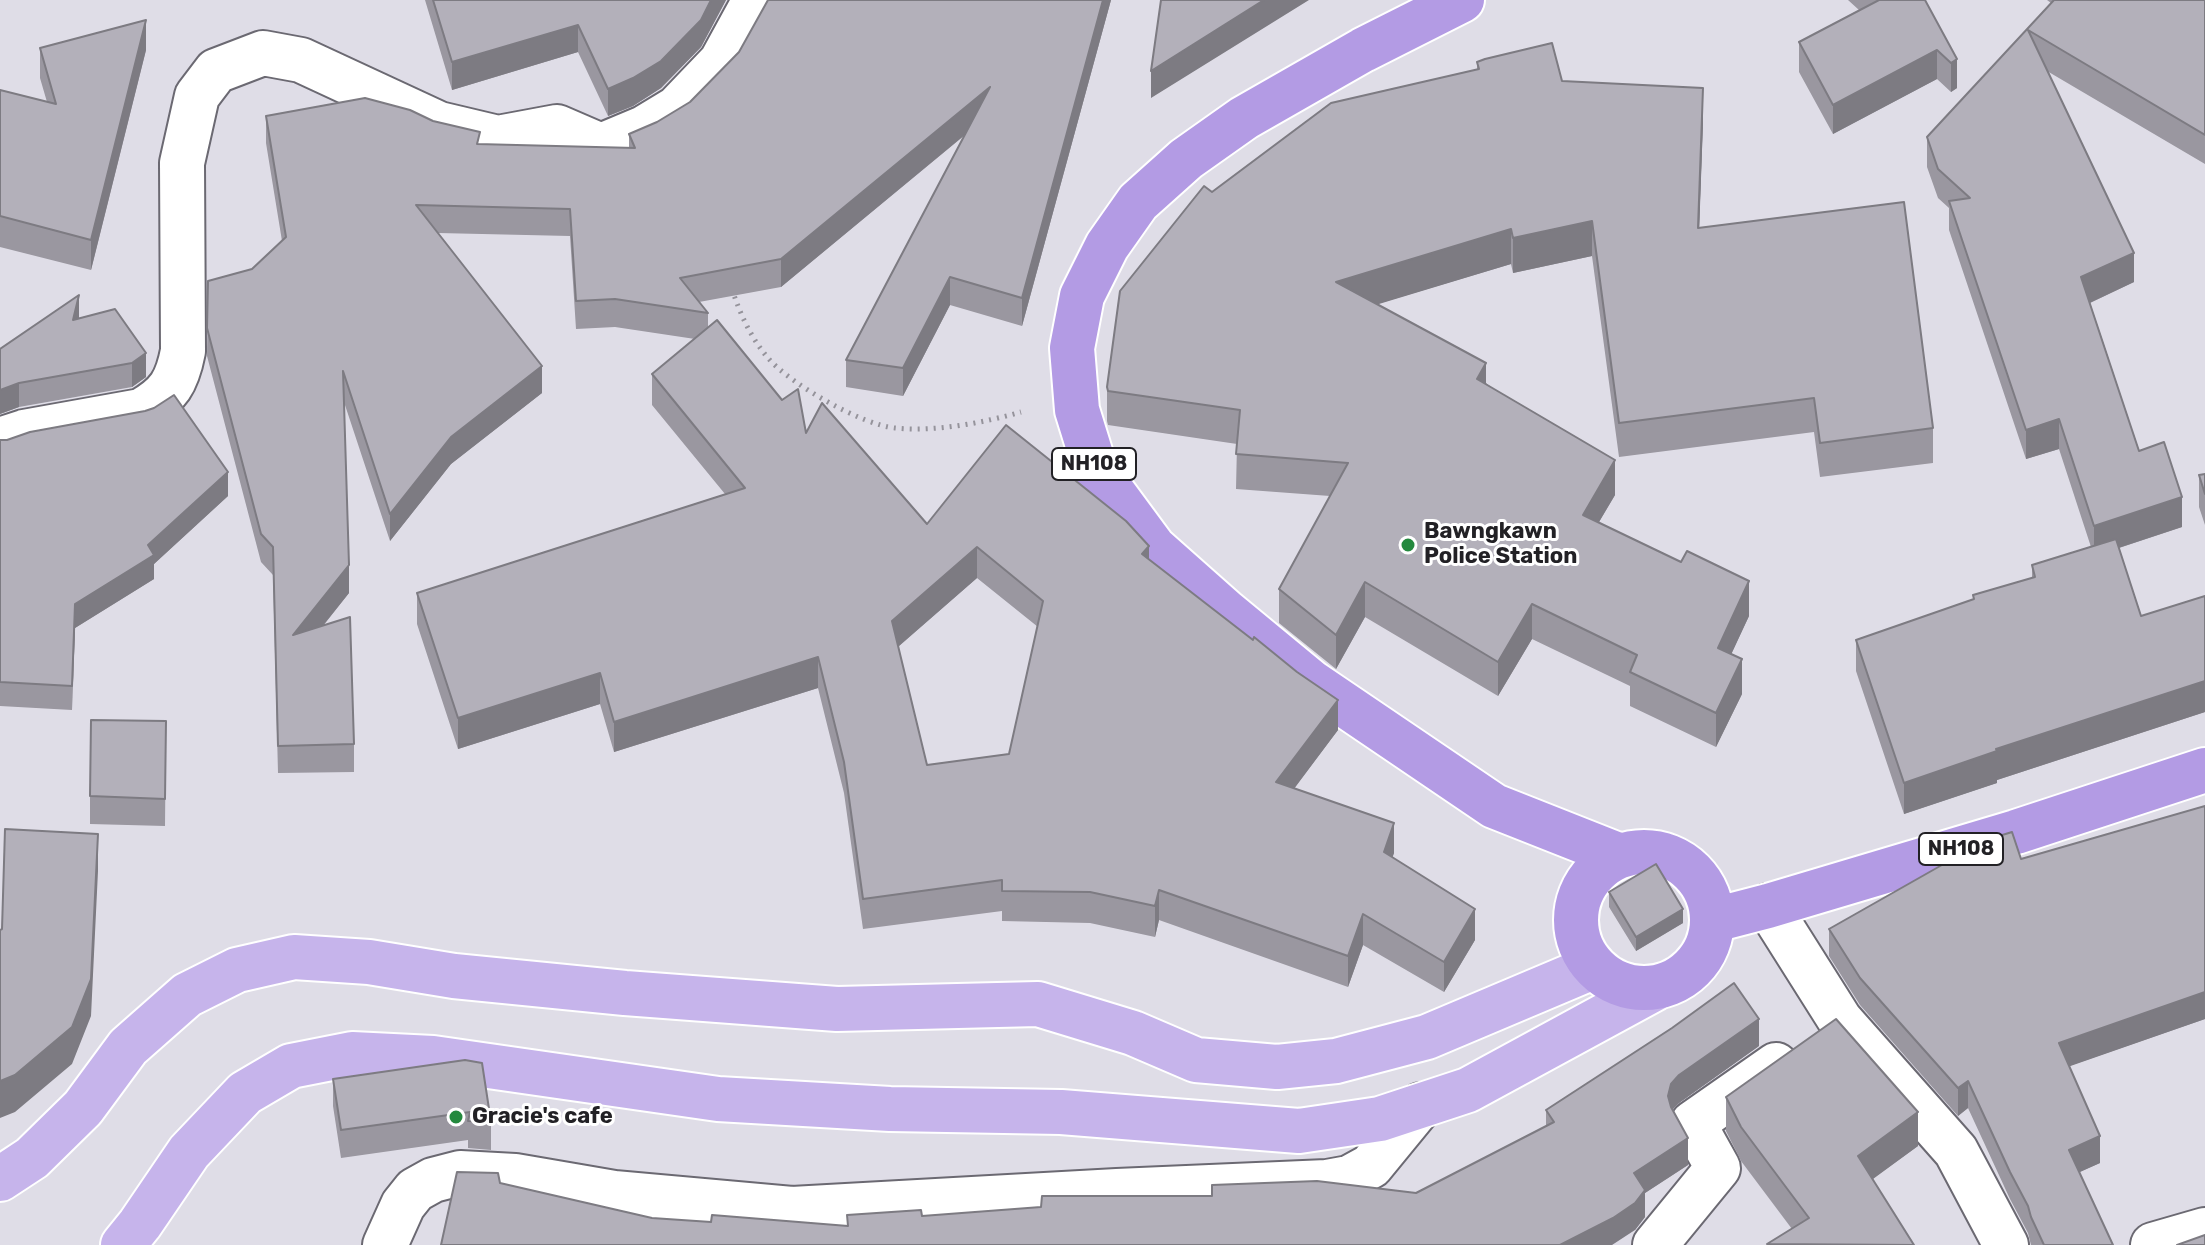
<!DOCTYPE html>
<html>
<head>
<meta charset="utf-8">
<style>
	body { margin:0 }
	canvas { display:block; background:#dfdde7 }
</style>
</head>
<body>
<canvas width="2205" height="1245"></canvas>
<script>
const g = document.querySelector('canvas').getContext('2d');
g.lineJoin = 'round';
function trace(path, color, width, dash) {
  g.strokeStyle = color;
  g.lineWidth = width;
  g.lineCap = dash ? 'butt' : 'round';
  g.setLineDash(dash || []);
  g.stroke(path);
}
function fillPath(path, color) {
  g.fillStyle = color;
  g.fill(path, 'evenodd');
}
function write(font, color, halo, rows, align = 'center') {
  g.font = font + ' Rubik,sans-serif';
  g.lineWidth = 6;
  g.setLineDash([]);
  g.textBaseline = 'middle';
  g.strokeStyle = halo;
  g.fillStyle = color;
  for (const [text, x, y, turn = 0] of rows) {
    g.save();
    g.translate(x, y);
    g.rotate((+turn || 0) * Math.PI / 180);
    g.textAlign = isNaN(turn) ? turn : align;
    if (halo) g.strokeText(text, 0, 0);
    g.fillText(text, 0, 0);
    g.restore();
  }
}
const minor = new Path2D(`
	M0,440L24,432L141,411C169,395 177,382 183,351L182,163L197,96L216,71L263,53L301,60L439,124L498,138L557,127L601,146L644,128L677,108L721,62L755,0
	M1768,906L1840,1020L1956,1151L2006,1245
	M385,1245L403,1205L415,1190L433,1180L460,1173L515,1176L614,1193L792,1209L1117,1191L1327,1182L1349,1178L1371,1166L1421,1105
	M1655,1245L1718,1168L1693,1123L1776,1065
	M2153,1245L2205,1230`);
const primary = new Path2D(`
	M0,1179L32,1158L83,1108L128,1047L187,995L237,970L294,957L369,962L454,976L625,993L837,1009L1038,1004L1133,1033L1196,1060L1277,1067L1336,1061L1427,1037L1593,967
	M123,1245L140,1224L189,1152L245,1093L291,1066L352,1054L433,1058L718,1099L890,1109L1061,1112L1299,1131L1380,1119L1468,1090L1654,989`);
const trunk = new Path2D(`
	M1462,0L1363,50L1244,118L1186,159L1138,202L1107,246L1082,296L1072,348L1077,410L1095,468L1154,548L1225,611L1311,682L1494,806L1618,855
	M1576 920a68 68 0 1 1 136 0a68 68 0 1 1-136 0Z
	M1714,920L1768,906L2016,832L2205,770`);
trace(minor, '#6b6972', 48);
trace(primary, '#fff', 48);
trace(trunk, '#fff', 48);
trace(new Path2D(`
	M732,289C740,314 751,338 768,358C790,384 862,425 895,428C936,432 982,423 1021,412`), '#95939b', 5, [2, 6]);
trace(minor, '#fff', 44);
trace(primary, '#c6b4eb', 44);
trace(trunk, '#b39be4', 44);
fillPath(new Path2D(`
	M425,0H726L701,47L661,88L633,106L608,116L578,52L452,90Z
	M1111,0L1022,326L950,305L903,396L846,387V360L965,135L781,287L699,302L708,313V328L806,433L927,524L1149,560L1338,730L1294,788L1394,853L1392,857L1475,940L1444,992L1363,945L1348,987L1159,920L1155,937L1090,923L1002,921V911L863,929L844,793L818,688L614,752L600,704L458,749L417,624V593L725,494L652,405V374L695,339L615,327L576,329L570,236L438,233L542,393L451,464L390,541L344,402L349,593L323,626L354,744V772L278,773L273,575L261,562L207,356L208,281L252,269L282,241L266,143V116L480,144L629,148V134ZM977,578L1038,627L1009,754L927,765L898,647Z
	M1848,0H1925L1957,59V88L1951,92L1937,79L1833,134L1799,72V42L1859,10Z
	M2047,0H2205V164L2047,71L2134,282L2090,303L2139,451L2182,527L2119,548L2141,616L2205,596V712L1997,780V783L1904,814L1856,671V640L1973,599V595L2032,578V565L2091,547L2059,449L2026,459L1949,230V208L1938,198L1927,167V137L2051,3Z
	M40,48L146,50L91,270L0,247V90L47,102L40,78Z
	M1477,62L1562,81L1703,122L1699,228L1933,428V463L1820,477L1814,432L1619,457L1592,256L1513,273L1511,264L1377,304L1486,383L1615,495L1599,522L1749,616L1731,654L1742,694L1716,747L1630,706V686L1532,639L1498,696L1365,617L1336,669L1279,623V589L1330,496L1236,489L1237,444L1108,425L1107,421V387L1212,192L1477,69Z
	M115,309L146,377L132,387L19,407L0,414V349L79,318Z
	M0,440L228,496L154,564V579L75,628L72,710L0,706Z
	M2205,474V525L2199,507V475Z
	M166,721L165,826L90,824V796Z
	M2021,859L2205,1019L2069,1066L2100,1163L2079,1172L2113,1245H2031L2028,1233L2010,1199L1968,1108L1958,1116L1860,1005L1829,956V929Z
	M1609,892L1683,923L1636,951L1609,907Z
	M1759,1046L1679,1103L1672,1110L1688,1165L1645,1193V1217L1635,1230L441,1245L500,1183L652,1218L711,1222L847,1226V1215L922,1216L1212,1196L1416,1193L1546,1126V1110Z
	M465,1060L491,1122V1150L468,1148V1140L341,1158L333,1106V1079Z
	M1726,1097L1918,1146L1872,1179L1792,1229L1741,1161L1726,1131Z`), '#9a97a0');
fillPath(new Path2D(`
	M711,0H726L701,47L661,88L633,106L608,116V89Z
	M1103,0H1111L1022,326V298Z
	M1264,0H1309L1151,98V71Z
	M146,20V50L91,270V240Z
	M578,25V52L452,90V62Z
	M1937,50V79L1833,134V105Z
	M1957,59V88L1951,92V63Z
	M990,87V114L781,287V259Z
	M1703,88V122L1698,263V228Z
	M1592,221V256L1513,273V238Z
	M1511,229V264L1336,317V282Z
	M2134,253V282L2081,307V277Z
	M950,277V305L903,396V368Z
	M79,295V319L73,320Z
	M146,353V377L132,387V363Z
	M1486,363V398L1477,379Z
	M542,366V393L451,464L390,541V514L451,437Z
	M19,383V407L0,414V390Z
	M2059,419V449L2026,459V430Z
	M1615,460V495L1583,549V515Z
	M228,472V496L154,564V579L75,628L72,710L75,604L148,545Z
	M2182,497V527L2094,556V526Z
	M1149,546V577L1142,554Z
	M977,547V578L892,652V621Z
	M349,565V593L293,663V635Z
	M1749,581V616L1718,683V648Z
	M1365,582V617L1336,669V635Z
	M1532,604V639L1498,696V662Z
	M818,657V688L614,752V722Z
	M1742,659V694L1716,747V713Z
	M600,673V704L458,749V718Z
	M2205,681V712L1997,780V783L1904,814V783L1996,749Z
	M1338,700V730L1276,813V782Z
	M1394,823V853L1384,883V852Z
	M98,834V871L91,1016L72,1064L15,1112L0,1118V1081Z
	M1159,890V920L1155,937V906Z
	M1475,909V940L1444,992V962Z
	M1683,909V923L1636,951V937Z
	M1363,914V945L1348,987V956Z
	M2205,992V1019L2059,1070V1043Z
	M1759,1019V1046L1679,1103L1671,1111L1668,1096L1671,1084L1679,1075Z
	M1968,1081V1108L1958,1116V1088Z
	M1918,1112V1146L1858,1190V1156Z
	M2100,1136V1163L2069,1177V1150Z
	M1688,1138V1165L1645,1193V1217L1635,1230L1612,1245H1560L1634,1173Z`), '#7d7b82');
const building = new Path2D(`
	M433,0H711L701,20L661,61L633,78L608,89L578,25L452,62Z
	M768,0H1103L1022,298L950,277L903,368L846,360L990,87L781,259L680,278L708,313L615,299L576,301L570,209L416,205L542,366L451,437L390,514L343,371L349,565L293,635L350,617L354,744L278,746L273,547L261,534L207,328L208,281L252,269L286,237L266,116L365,98L410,110L433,121L480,132L477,144L635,148L629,134L657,122L690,102L739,52Z
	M1161,0H1264L1151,71Z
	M1879,0H1925L1957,59L1951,63L1937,50L1833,105L1799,42Z
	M2054,0H2205V135L2028,30L2134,253L2081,277L2139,451L2164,442L2182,497L2094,526L2059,419L2026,430L1949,201L1970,198L1938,169L1927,137Z
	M146,20L91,240L0,216V90L56,104L40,48Z
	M1552,43L1562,81L1703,88L1698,228L1904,202L1933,428L1820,443L1814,398L1619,423L1592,221L1513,238L1511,229L1336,282L1486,363L1477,379L1615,460L1583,515L1681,562L1687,551L1749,581L1718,648L1742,659L1716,713L1630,672L1637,655L1532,604L1498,662L1365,582L1336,635L1279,589L1348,463L1236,454L1240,410L1108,391L1107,387L1120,291L1204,186L1212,192L1331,103L1479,69L1477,62L1485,59Z
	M79,295L73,320L115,309L146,353L132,363L19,383L0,390V349Z
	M717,320L782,400L798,389L806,433L822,403L927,524L1006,425L1126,521L1149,546L1142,554L1253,640L1254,637L1297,672L1338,700L1276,782L1394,823L1384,852L1475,909L1444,962L1363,914L1348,956L1159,890L1155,906L1090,892L1002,891V880L863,899L844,762L818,657L614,722L600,673L458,718L417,593L745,488L652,374ZM977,547L1043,601L1009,754L927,765L892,621Z
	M174,395L228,472L148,545L154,555L75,604L72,686L0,682V440H7L30,432L145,411L154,408Z
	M2205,474V494L2199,475Z
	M2116,539L2141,616L2205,596V681L1996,749L1997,751L1904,783L1856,640L1974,599L1973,595L2035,577L2032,565Z
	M91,720L166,721L165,799L90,796Z
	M2205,806V992L2059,1043L2100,1136L2069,1150L2113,1245H2044L2031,1217L2028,1206L2010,1172L1968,1081L1958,1088L1860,978L1829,929L1986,840L2012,832L2021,859Z
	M5,829L98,834L91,979L72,1027L15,1075L0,1081V930L2,929Z
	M1656,864L1683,909L1636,937L1609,892Z
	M1734,983L1759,1019L1679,1075L1671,1084L1668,1096L1671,1107L1688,1138L1634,1173L1645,1190L1635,1203L1613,1218L1560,1245H441L457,1172L498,1173L500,1183L652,1218L711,1222L712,1215L848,1226L847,1215L921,1210L922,1216L1041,1207L1042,1196H1212V1185L1317,1181L1416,1193L1554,1122L1546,1110L1672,1028Z
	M1836,1019L1918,1112L1858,1156L1914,1245L1767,1244L1809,1218L1741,1127L1726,1097Z
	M465,1060L482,1063L491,1122L468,1121L470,1112L341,1130L333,1079Z
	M2205,1235V1245H2177Z`);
fillPath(building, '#b3b0ba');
trace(building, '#7d7b82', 2);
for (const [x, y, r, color] of [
	[1408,545,8,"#24893e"],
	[456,1117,8,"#24893e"]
]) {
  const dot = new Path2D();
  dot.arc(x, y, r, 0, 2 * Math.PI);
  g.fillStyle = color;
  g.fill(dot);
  trace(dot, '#fff', 3);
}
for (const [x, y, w] of [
	[1094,464,84],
	[1961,849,84]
]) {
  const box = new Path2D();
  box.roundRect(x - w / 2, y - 16, w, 32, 6);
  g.fillStyle = '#fff';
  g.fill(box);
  trace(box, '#222125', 2);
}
write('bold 20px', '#222125', null, [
	["NH108",1094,464],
	["NH108",1961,849]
]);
write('bold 22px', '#222125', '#fff', [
	["Bawngkawn",1424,532],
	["Police Station",1424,557],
	["Gracie's cafe",472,1117]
], 'left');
</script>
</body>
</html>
